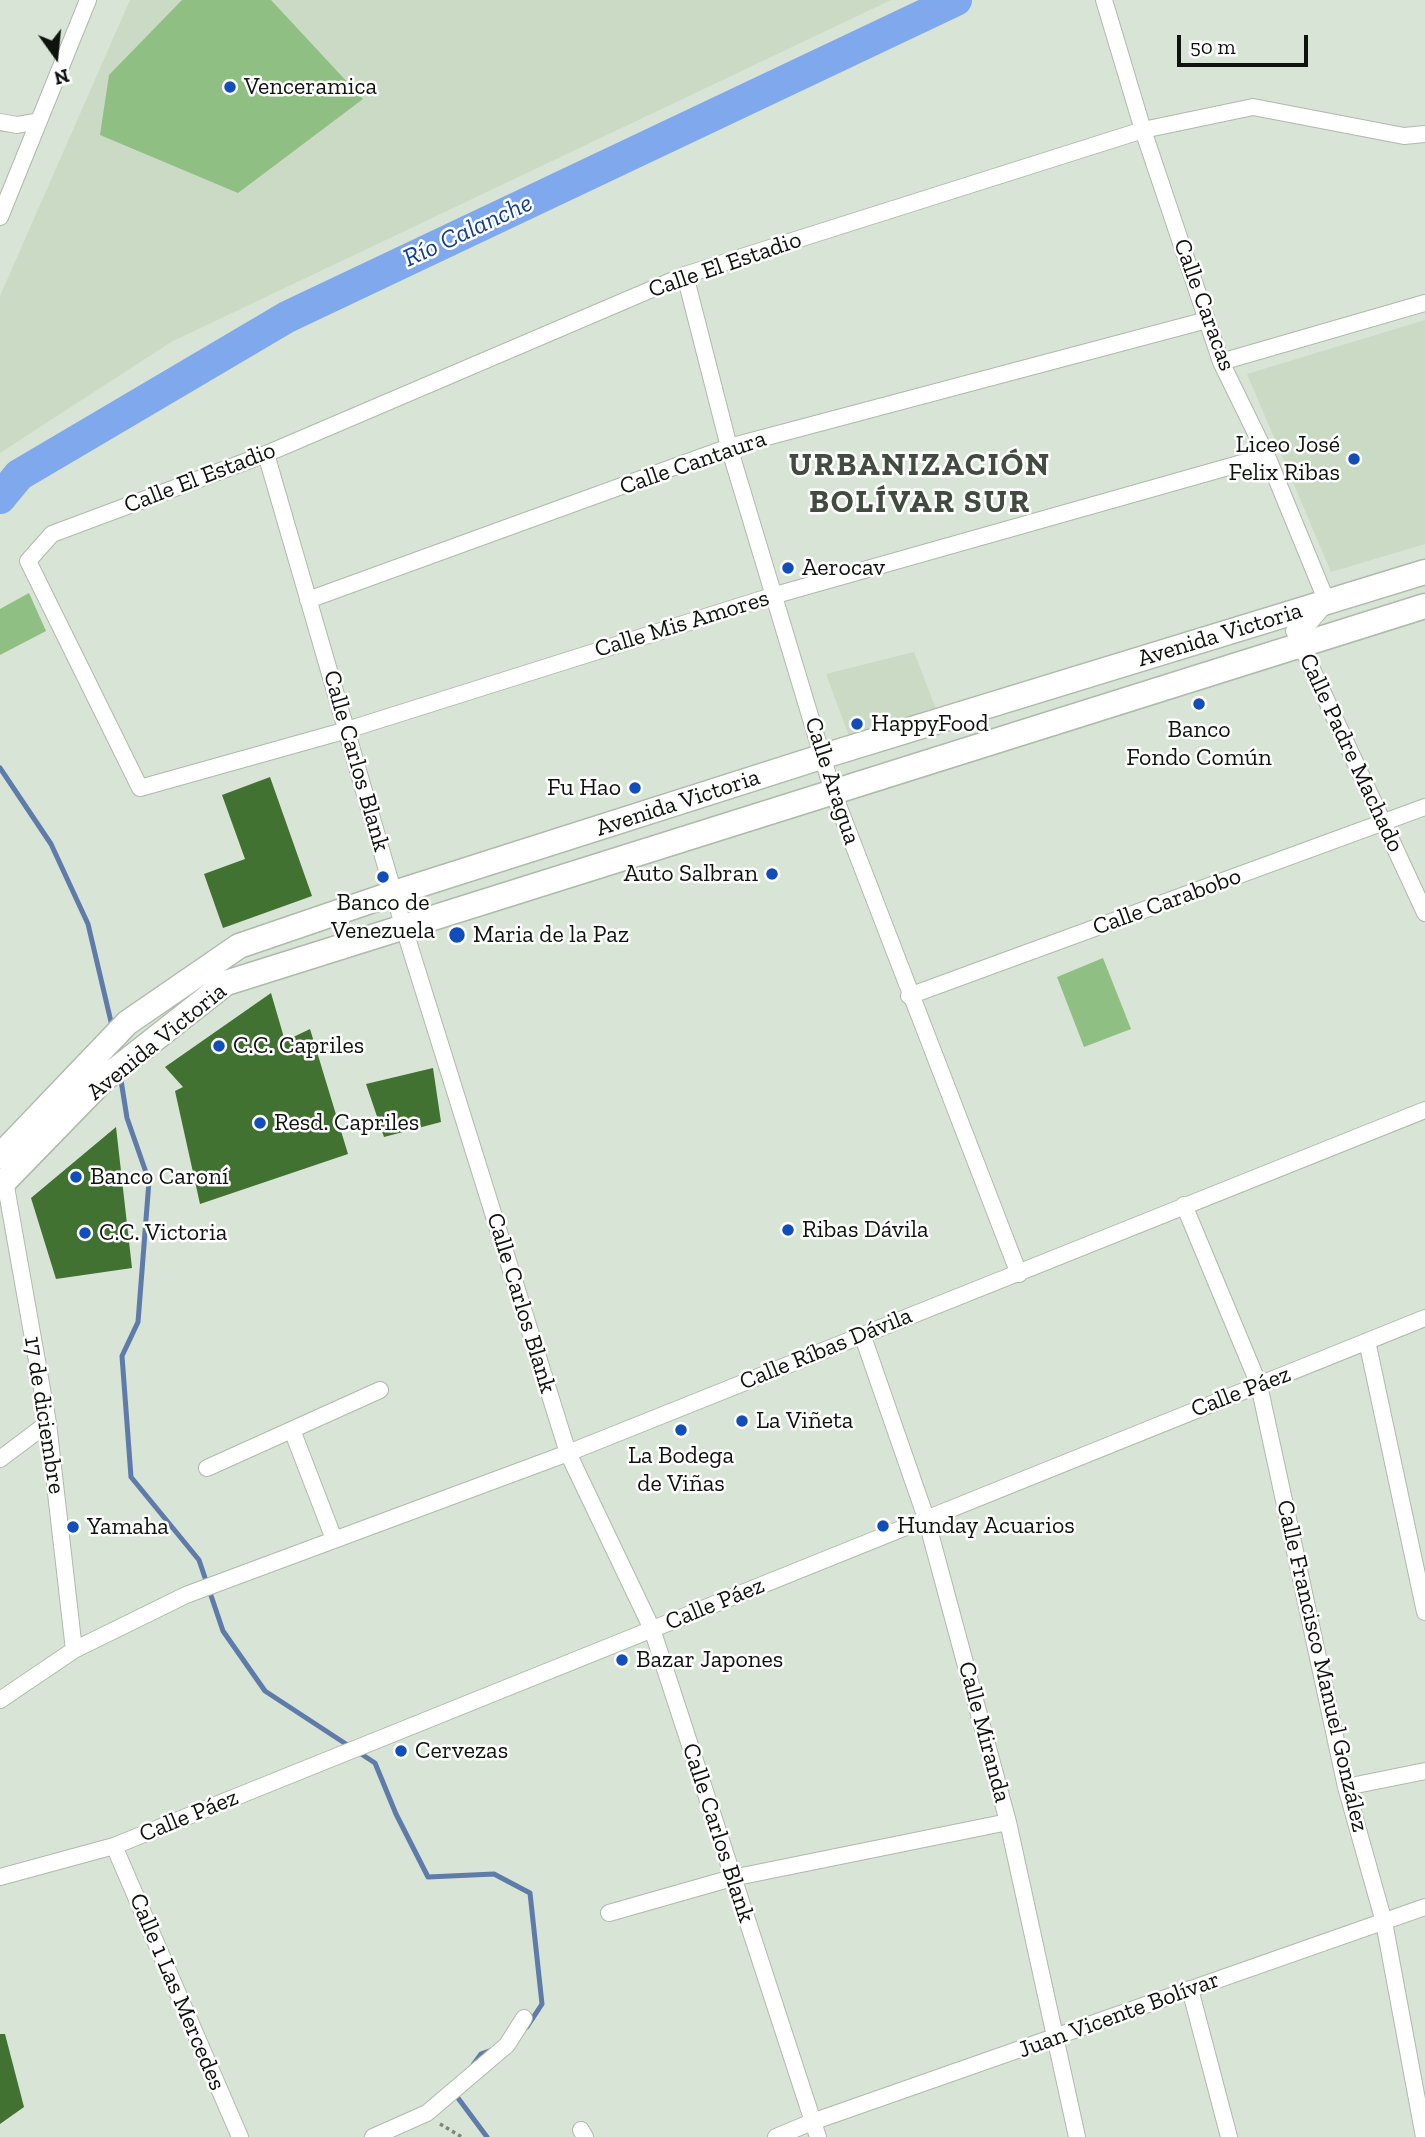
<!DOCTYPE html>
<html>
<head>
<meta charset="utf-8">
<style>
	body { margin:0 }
	#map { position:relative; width:1425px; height:2137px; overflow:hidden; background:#d8e4d5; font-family:"Zilla Slab",serif }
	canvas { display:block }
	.north { position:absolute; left:21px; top:21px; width:70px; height:70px; -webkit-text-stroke:5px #fff; paint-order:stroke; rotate:165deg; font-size:19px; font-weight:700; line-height:28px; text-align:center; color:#0f130e }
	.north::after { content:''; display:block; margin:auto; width:24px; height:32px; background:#0f130e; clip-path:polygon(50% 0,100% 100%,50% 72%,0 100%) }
	.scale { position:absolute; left:1177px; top:35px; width:131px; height:32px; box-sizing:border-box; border:4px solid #0f130e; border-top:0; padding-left:9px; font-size:21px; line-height:24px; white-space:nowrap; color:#0f130e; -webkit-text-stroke:5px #fff; paint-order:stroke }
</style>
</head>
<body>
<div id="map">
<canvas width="1425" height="2137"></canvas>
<div class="north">N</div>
<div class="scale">50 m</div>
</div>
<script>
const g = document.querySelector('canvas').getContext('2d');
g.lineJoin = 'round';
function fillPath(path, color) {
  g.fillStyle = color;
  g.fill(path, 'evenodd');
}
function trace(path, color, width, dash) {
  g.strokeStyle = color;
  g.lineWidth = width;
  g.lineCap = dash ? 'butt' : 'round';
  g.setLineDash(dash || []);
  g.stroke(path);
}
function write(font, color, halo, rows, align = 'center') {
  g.font = font + ' "Zilla Slab",serif';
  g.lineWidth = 5;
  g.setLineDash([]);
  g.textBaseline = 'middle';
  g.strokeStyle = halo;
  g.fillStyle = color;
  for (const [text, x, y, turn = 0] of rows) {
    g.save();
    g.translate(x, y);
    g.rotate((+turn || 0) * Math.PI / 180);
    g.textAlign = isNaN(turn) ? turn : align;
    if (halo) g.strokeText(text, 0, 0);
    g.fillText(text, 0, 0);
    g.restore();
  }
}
fillPath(new Path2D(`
	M130,0H891L171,342L0,453V296Z
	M1425,320V544L1331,572L1247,374Z
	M914,652L936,709L849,736L826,674Z`), '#cadac5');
fillPath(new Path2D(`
	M182,0H271L363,99L238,193L100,135L109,75Z
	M29,593L46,631L0,655V609Z
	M1103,958L1131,1029L1084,1047L1057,977Z`), '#90bf83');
trace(new Path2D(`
	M0,768L51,844L88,924L112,1026
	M120,1074L127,1118L149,1181L138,1322L122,1356L131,1477L199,1560L223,1631L265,1691L375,1763L396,1814L428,1877L494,1874L530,1893L542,2004L527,2027
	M473,2065L481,2054L492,2050
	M457,2091L455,2094L487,2137`), '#5e7baa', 5);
trace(new Path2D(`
	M0,498L19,475L287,317L956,0`), '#80a8ed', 32);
fillPath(new Path2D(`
	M270,777L312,896L223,928L204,874L245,859L222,795Z
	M271,993L285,1041L310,1029L348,1154L200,1204L175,1091L183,1087L165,1067Z
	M433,1068L441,1122L384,1137L366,1084Z
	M116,1127L132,1268L56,1279L31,1198Z
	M0,2034H5L24,2107L0,2124Z`), '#417231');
const minor = new Path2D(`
	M1104,0L1143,130L1221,362L1267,456L1327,602L1311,621L1294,631
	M0,122L17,125L39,121
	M0,217L88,0
	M685,275L729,447L833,792L1019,1274
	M1221,362L1425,303
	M266,454L403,925L568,1453L652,1629L818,2137
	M1267,456L772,596L347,730L140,788L28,561L52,534L266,454L685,275L1143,130L1253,107L1404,136L1425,134
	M308,600L729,447L1207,320
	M1298,639L1425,913
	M909,996L1425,807
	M5,1181L48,1423L74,1650
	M1184,1205L1259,1385L1346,1787L1384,1922L1424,2137
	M862,1334L926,1518L1008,1822L1077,2137
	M1367,1341L1425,1612
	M292,1430L334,1539
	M0,1459L48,1423
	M207,1468L380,1390
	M0,1700L74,1650L186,1595L568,1453L1425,1110
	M1346,1787L1425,1771
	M114,1846L240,2137
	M0,1877L114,1846L1425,1318
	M609,1913L732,1878L1008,1822
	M1190,1989L1229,2137
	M581,2130L585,2137
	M373,2137L427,2113L507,2045L524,2018
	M776,2137L812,2122L1425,1907`);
const primary = new Path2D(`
	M0,1156L127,1023L239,946L394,893L824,756L1425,572
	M0,1186L104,1079L226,983L1425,606`);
trace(minor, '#aebaab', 18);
trace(primary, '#aebaab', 27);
trace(new Path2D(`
	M440,2124L462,2137`), '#7d857b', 3.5, [3.5, 3.5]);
trace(minor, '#fff', 16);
trace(primary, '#fff', 24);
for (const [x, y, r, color] of [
	[230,87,7,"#114eba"],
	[1354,459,7,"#114eba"],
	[788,568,7,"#114eba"],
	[1199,704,7,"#114eba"],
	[857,724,7,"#114eba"],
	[635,788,7,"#114eba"],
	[772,874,7,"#114eba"],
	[383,877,7,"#114eba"],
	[457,935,9,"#114eba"],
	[219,1046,7,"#114eba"],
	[260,1123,7,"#114eba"],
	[76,1177,7,"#114eba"],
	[788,1230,7,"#114eba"],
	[85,1233,7,"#114eba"],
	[742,1421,7,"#114eba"],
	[681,1430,7,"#114eba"],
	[883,1526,7,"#114eba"],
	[73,1527,7,"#114eba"],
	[622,1660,7,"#114eba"],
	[401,1751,7,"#114eba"]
]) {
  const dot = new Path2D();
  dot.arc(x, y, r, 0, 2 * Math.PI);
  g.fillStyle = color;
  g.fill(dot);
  trace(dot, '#fff', 2.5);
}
write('24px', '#0f130e', '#fff', [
	["Venceramica",244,87],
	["Liceo José",1340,445,"right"],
	["Felix Ribas",1340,473,"right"],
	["Aerocav",802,568],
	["HappyFood",871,724],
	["Banco",1199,730,"center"],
	["Fondo Común",1199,758,"center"],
	["Fu Hao",621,788,"right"],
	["Auto Salbran",758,874,"right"],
	["Banco de",383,903,"center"],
	["Venezuela",383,931,"center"],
	["Maria de la Paz",473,935],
	["C.C. Capriles",233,1046],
	["Resd. Capriles",274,1123],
	["Banco Caroní",90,1177],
	["Ribas Dávila",802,1230],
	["C.C. Victoria",99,1233],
	["La Viñeta",756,1421],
	["La Bodega",681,1456,"center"],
	["de Viñas",681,1484,"center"],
	["Hunday Acuarios",897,1526],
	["Yamaha",87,1527],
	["Bazar Japones",636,1660],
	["Cervezas",415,1751]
], 'left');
write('24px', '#0f130e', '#fff', [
	["Calle El Estadio",725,265,-19],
	["Calle Caracas",1204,305,70],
	["Calle Cantaura",693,463,-19],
	["Calle El Estadio",200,478,-21],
	["Calle Mis Amores",682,624,-17],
	["Avenida Victoria",1220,635,-17],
	["Calle Padre Machado",1351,753,65],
	["Calle Carlos Blank",356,761,74],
	["Calle Aragua",832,781,72],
	["Avenida Victoria",678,803,-18],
	["Calle Carabobo",1167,902,-20],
	["Avenida Victoria",157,1042,-39],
	["Calle Carlos Blank",521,1303,73],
	["Calle Ríbas Dávila",826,1349,-22],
	["Calle Páez",1241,1392,-21],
	["17 de diciembre",44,1415,81],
	["Calle Páez",715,1604,-22],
	["Calle Francisco Manuel González",1322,1666,77],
	["Calle Miranda",984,1732,75],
	["Calle Páez",189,1816,-22],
	["Calle Carlos Blank",718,1833,72],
	["Calle 1 Las Mercedes",177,1992,67],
	["Juan Vicente Bolívar",1119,2015,-20]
]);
write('italic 26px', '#133f8e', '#fff', [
	["Río Calanche",468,231,-25]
]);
g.letterSpacing = '2px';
write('bold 32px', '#424b3f', '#fff', [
	["URBANIZACIÓN",920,466],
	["BOLÍVAR SUR",920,503]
]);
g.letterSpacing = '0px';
</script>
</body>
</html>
